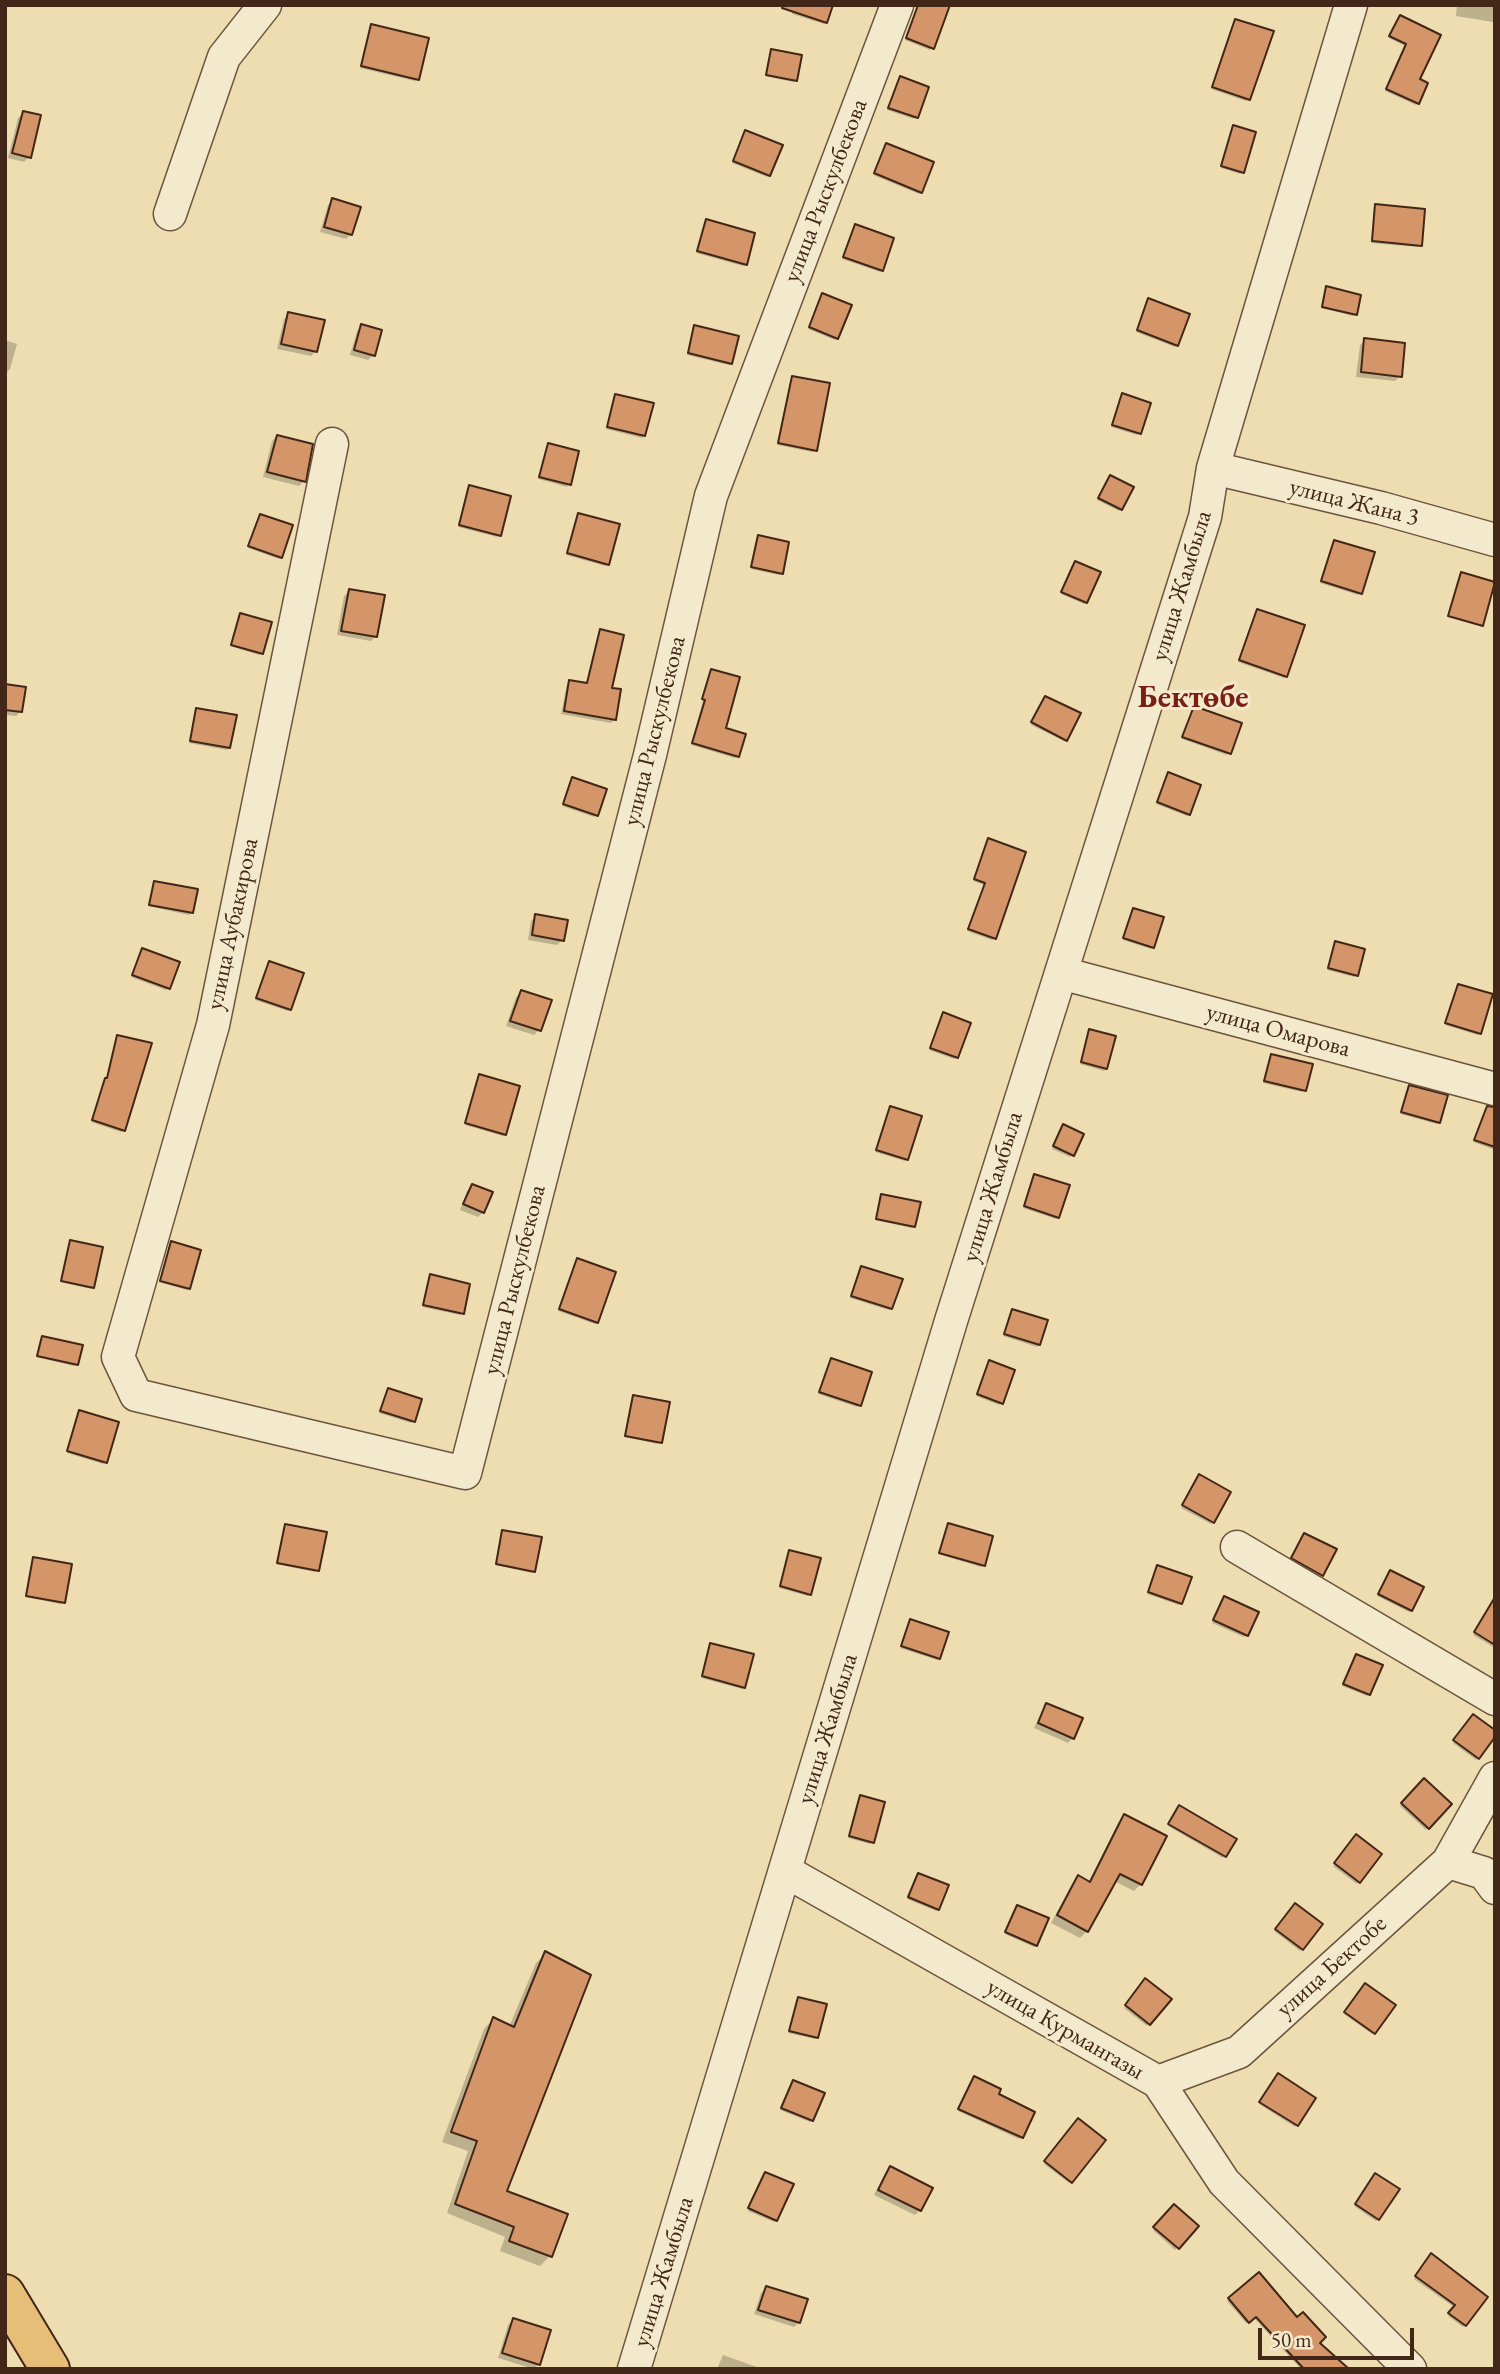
<!DOCTYPE html>
<html>
<head>
<meta charset="utf-8">
<style>
	body { margin:0 }
	#map { position:relative; width:1500px; height:2374px; overflow:hidden; background:#edddb0; font-family:"EB Garamond",serif }
	canvas { display:block }
	.frame { position:absolute; inset:0; border:7px solid #422618; pointer-events:none }
	.scale { position:absolute; left:1258px; top:2328px; width:156px; height:32px; box-sizing:border-box; border:4px solid #422618; border-top:0; padding-left:9px; font-size:21px; line-height:24px; white-space:nowrap; color:#422618; -webkit-text-stroke:5px #f3e9cc; paint-order:stroke }
</style>
</head>
<body>
<div id="map">
<canvas width="1500" height="2374"></canvas>
<div class="frame"></div>
<div class="scale">50 m</div>
</div>
<script>
const g = document.querySelector('canvas').getContext('2d');
g.lineJoin = 'round';
function fillPath(path, color) {
  g.fillStyle = color;
  g.fill(path, 'evenodd');
}
function trace(path, color, width, dash) {
  g.strokeStyle = color;
  g.lineWidth = width;
  g.lineCap = dash ? 'butt' : 'round';
  g.setLineDash(dash || []);
  g.stroke(path);
}
function write(font, color, halo, rows, align = 'center') {
  g.font = font + ' "EB Garamond",serif';
  g.lineWidth = 6;
  g.setLineDash([]);
  g.textBaseline = 'middle';
  g.strokeStyle = halo;
  g.fillStyle = color;
  for (const [text, x, y, turn = 0] of rows) {
    g.save();
    g.translate(x, y);
    g.rotate((+turn || 0) * Math.PI / 180);
    g.textAlign = isNaN(turn) ? turn : align;
    if (halo) g.strokeText(text, 0, 0);
    g.fillText(text, 0, 0);
    g.restore();
  }
}
fillPath(new Path2D(`
	M795,5L826,22L824,24L792,14Z
	M918,5L932,48L930,50L905,40Z
	M1457,5H1495V20L1493,22L1456,16Z
	M1398,19L1418,80V103L1416,105L1385,91L1405,46L1389,38Z
	M1235,21L1248,99L1246,101L1211,89Z
	M371,26L417,79L415,81L360,68Z
	M771,51L795,80L793,82L765,76Z
	M900,78L927,88L914,119L887,110Z
	M23,113L29,157L24,162L8,158L18,118Z
	M1232,129L1242,172L1240,174L1221,168Z
	M744,134L769,175L767,177L732,163Z
	M886,145L920,192L919,194L873,175Z
	M333,200L351,234L346,239L320,232L328,205Z
	M1376,206L1420,245L1418,247L1371,243L1374,208Z
	M706,221L745,264L743,266L696,253Z
	M855,226L882,270L880,272L842,259Z
	M1327,288L1355,314L1353,316L1321,308Z
	M821,297L836,338L835,340L808,329Z
	M1147,302L1177,345L1175,347L1136,332Z
	M289,314L316,351L311,356L277,349L284,319Z
	M362,326L373,355L368,360L350,355L357,331Z
	M695,327L731,363L729,365L687,355Z
	M5,340L17,344L10,369L5,374Z
	M1365,340L1400,376L1395,381L1356,377L1360,345Z
	M792,378L815,450L813,452L777,445Z
	M616,395L644,436L642,438L606,429Z
	M1122,395L1139,433L1137,435L1111,427Z
	M277,436L304,481L299,486L263,477L272,441Z
	M548,445L577,453L567,487L538,479Z
	M1109,479L1132,488L1119,511L1097,500Z
	M470,487L499,535L497,537L458,527Z
	M579,515L607,564L605,566L566,555Z
	M260,516L281,557L279,559L248,548Z
	M759,537L781,573L779,575L751,569Z
	M1334,542L1360,593L1358,595L1320,583Z
	M1073,565L1086,602L1084,604L1061,594Z
	M349,591L376,636L371,641L337,635L344,596Z
	M1257,611L1286,676L1284,678L1238,662Z
	M241,615L261,653L259,655L230,646Z
	M601,631L614,720L611,723L561,714L567,685L570,682L586,685L598,634Z
	M711,671L724,729L737,756L735,758L691,745Z
	M5,685L21,711L16,716L5,715Z
	M1043,700L1066,740L1064,741L1031,725Z
	M1194,708L1239,725L1227,755L1182,739Z
	M197,709L229,748L227,750L189,743Z
	M1168,774L1189,814L1187,816L1156,804Z
	M571,781L596,815L594,817L562,806Z
	M987,842L994,938L992,940L967,931L984,885L973,881Z
	M155,883L191,913L189,915L148,906Z
	M1133,909L1153,947L1151,949L1123,940Z
	M536,916L562,940L557,945L528,940L531,921Z
	M1335,943L1356,975L1354,977L1327,970Z
	M142,950L168,988L166,990L131,977Z
	M269,963L290,1009L288,1011L255,1000Z
	M1458,985L1480,1033L1478,1035L1445,1025Z
	M521,992L539,1030L534,1035L506,1026L516,997Z
	M942,1016L956,1057L954,1059L929,1050Z
	M1090,1031L1106,1069L1104,1071L1080,1064Z
	M118,1037L123,1130L121,1132L91,1122L107,1079Z
	M1271,1056L1304,1090L1302,1092L1263,1083Z
	M478,1078L505,1134L503,1136L465,1125Z
	M1409,1087L1439,1122L1437,1124L1400,1114Z
	M890,1108L907,1159L905,1161L875,1152Z
	M1485,1114L1495,1118V1150L1473,1142Z
	M1062,1128L1082,1135L1070,1157L1052,1149Z
	M1035,1176L1058,1217L1056,1219L1023,1208Z
	M472,1186L483,1212L478,1217L460,1210L467,1191Z
	M882,1196L914,1226L912,1228L875,1220Z
	M71,1242L93,1287L91,1289L61,1282Z
	M171,1243L189,1288L187,1290L159,1282Z
	M577,1260L597,1322L595,1324L558,1311Z
	M862,1268L891,1308L889,1310L850,1298Z
	M430,1276L462,1313L460,1315L422,1307Z
	M1013,1311L1039,1345L1037,1347L1003,1336Z
	M42,1337L76,1364L74,1366L36,1357Z
	M831,1360L859,1405L857,1407L818,1394Z
	M989,1362L1001,1403L999,1405L976,1396Z
	M388,1390L420,1400L411,1423L379,1413Z
	M633,1396L660,1442L658,1444L624,1437Z
	M80,1412L105,1462L103,1464L67,1453Z
	M1197,1478L1213,1522L1211,1524L1181,1508Z
	M285,1525L317,1570L315,1572L276,1564Z
	M949,1525L983,1565L981,1567L938,1554Z
	M503,1531L534,1571L532,1573L495,1565Z
	M1304,1535L1322,1575L1320,1577L1291,1560Z
	M790,1552L810,1594L808,1596L779,1588Z
	M34,1559L63,1602L61,1604L25,1597Z
	M1158,1567L1181,1603L1179,1605L1147,1594Z
	M1390,1572L1411,1610L1409,1612L1377,1596Z
	M1222,1600L1246,1635L1244,1637L1212,1623Z
	M1486,1612L1495,1614V1648L1473,1635Z
	M910,1621L939,1658L937,1660L900,1648Z
	M711,1645L744,1687L742,1689L701,1678Z
	M1354,1658L1369,1694L1367,1696L1342,1686Z
	M1047,1705L1073,1738L1068,1743L1034,1728L1042,1710Z
	M1471,1718L1478,1758L1476,1760L1453,1743Z
	M1424,1780L1449,1804L1426,1830L1400,1806Z
	M860,1797L872,1842L870,1844L848,1838Z
	M1177,1809L1224,1856L1223,1858L1168,1826Z
	M1125,1816L1141,1884L1134,1891L1114,1881L1087,1931L1080,1938L1051,1923L1072,1884L1078,1877L1088,1883L1118,1823Z
	M1356,1837L1380,1855L1357,1884L1333,1866Z
	M918,1875L938,1909L936,1911L907,1899Z
	M1296,1905L1321,1925L1300,1951L1274,1931Z
	M1016,1909L1036,1945L1034,1947L1005,1934Z
	M546,1953L504,2192L566,2215L550,2256L540,2266L500,2251L505,2237L447,2213L468,2151L442,2142L484,2029L493,2019L509,2027L536,1963Z
	M1146,1980L1169,1999L1147,2026L1124,2008Z
	M1364,1987L1374,2033L1372,2034L1344,2014Z
	M798,1998L817,2037L815,2039L788,2033Z
	M1276,2077L1314,2099L1295,2127L1259,2104Z
	M972,2080L996,2095L1021,2137L1019,2139L958,2111Z
	M793,2082L812,2120L810,2122L780,2110Z
	M1078,2120L1104,2140L1069,2183L1044,2164Z
	M890,2168L920,2210L915,2215L874,2195L885,2173Z
	M765,2174L776,2220L774,2222L748,2211Z
	M1373,2177L1378,2219L1376,2221L1354,2206Z
	M1174,2206L1197,2226L1175,2250L1153,2230Z
	M1430,2257L1485,2298L1463,2327L1448,2316L1454,2307L1414,2279Z
	M1258,2274L1318,2343L1346,2369H1301L1253,2317L1246,2323L1227,2301Z
	M766,2288L799,2322L794,2327L754,2314L761,2293Z
	M513,2320L539,2364L534,2369L498,2358L508,2325Z
	M723,2355L757,2367V2369H717Z`), '#0003');
const building = new Path2D(`
	M783,5H833L827,23L782,8Z
	M918,5H950L934,49L906,38Z
	M1400,15L1441,35L1420,79L1428,83L1419,104L1386,89L1406,44L1389,36Z
	M1235,19L1274,31L1250,100L1212,87Z
	M371,24L429,38L419,80L361,66Z
	M771,49L802,55L797,81L766,75Z
	M900,76L929,87L918,118L888,108Z
	M23,111L41,115L31,158L12,153Z
	M1233,125L1256,132L1244,173L1221,166Z
	M745,130L783,145L770,176L733,161Z
	M886,143L934,162L922,193L874,173Z
	M332,198L361,207L352,235L324,227Z
	M1375,204L1425,209L1422,246L1372,241Z
	M706,219L755,233L747,265L697,251Z
	M855,224L894,238L883,271L843,257Z
	M1326,286L1361,295L1357,315L1322,307Z
	M822,293L852,305L838,339L809,327Z
	M1148,298L1190,314L1178,346L1137,330Z
	M288,312L325,320L317,352L281,344Z
	M361,324L382,330L375,356L354,350Z
	M694,325L739,336L732,364L688,353Z
	M1364,338L1405,343L1402,377L1361,372Z
	M792,376L830,383L817,451L778,443Z
	M1122,393L1151,403L1141,434L1112,425Z
	M615,394L654,403L645,436L607,427Z
	M277,435L313,444L306,482L267,472Z
	M548,443L579,451L571,485L539,477Z
	M1110,475L1134,487L1122,510L1098,498Z
	M469,485L511,496L501,536L459,525Z
	M578,513L620,524L609,565L567,553Z
	M260,514L293,525L282,558L248,546Z
	M758,535L789,542L783,574L751,567Z
	M1334,540L1375,552L1362,594L1321,581Z
	M1075,561L1101,572L1087,603L1061,592Z
	M1461,572L1495,582L1483,626L1448,616Z
	M349,589L385,595L377,637L341,631Z
	M1257,609L1305,625L1287,677L1239,660Z
	M240,613L272,622L263,654L231,645Z
	M600,629L624,635L612,688L621,689L616,720L564,711L569,680L587,683Z
	M711,669L740,677L726,728L746,734L739,757L692,743L705,700L702,699Z
	M5,684L26,687L22,712L5,710Z
	M1045,696L1081,713L1067,741L1031,722Z
	M1194,706L1242,723L1231,754L1182,737Z
	M196,708L237,715L230,748L190,741Z
	M1168,772L1201,785L1190,815L1157,802Z
	M572,777L607,789L598,816L563,804Z
	M988,838L1026,852L996,939L968,929L985,883L974,879Z
	M154,881L198,889L193,913L149,905Z
	M1133,908L1164,917L1154,948L1123,938Z
	M535,914L568,920L564,941L532,935Z
	M1335,941L1365,949L1358,976L1328,968Z
	M142,948L180,962L170,989L132,975Z
	M269,961L304,973L291,1010L256,998Z
	M1458,984L1493,994L1481,1034L1445,1023Z
	M521,990L552,1000L541,1031L510,1021Z
	M943,1012L971,1023L958,1058L930,1048Z
	M1089,1029L1116,1036L1107,1069L1081,1062Z
	M117,1035L152,1043L125,1131L92,1120L105,1078H107Z
	M1271,1054L1313,1064L1306,1091L1264,1081Z
	M479,1074L520,1086L506,1135L465,1123Z
	M1409,1085L1448,1095L1440,1123L1401,1112Z
	M890,1106L922,1116L908,1160L876,1150Z
	M1487,1106L1495,1107V1147L1474,1140Z
	M1063,1124L1084,1134L1074,1156L1053,1146Z
	M1034,1174L1070,1185L1059,1218L1024,1206Z
	M472,1184L493,1192L484,1213L463,1204Z
	M881,1194L921,1202L915,1227L876,1219Z
	M70,1240L103,1247L94,1288L61,1281Z
	M171,1241L201,1250L190,1289L160,1281Z
	M577,1258L616,1272L598,1323L559,1309Z
	M861,1266L903,1279L892,1309L851,1296Z
	M430,1274L470,1284L464,1314L423,1305Z
	M1012,1309L1048,1320L1040,1345L1004,1334Z
	M42,1336L83,1345L78,1365L37,1356Z
	M831,1358L872,1372L861,1406L819,1392Z
	M989,1360L1015,1370L1003,1404L977,1394Z
	M388,1388L422,1399L415,1422L380,1411Z
	M633,1395L670,1402L662,1443L625,1436Z
	M79,1410L119,1422L107,1463L67,1451Z
	M1199,1474L1231,1492L1214,1523L1182,1505Z
	M948,1523L993,1536L985,1566L939,1553Z
	M285,1524L327,1532L319,1571L277,1563Z
	M502,1530L542,1537L535,1572L496,1564Z
	M1304,1533L1337,1549L1323,1576L1291,1558Z
	M789,1550L821,1558L811,1595L780,1586Z
	M33,1557L72,1564L65,1603L26,1596Z
	M1157,1565L1192,1577L1182,1604L1148,1592Z
	M1390,1570L1424,1587L1412,1611L1378,1594Z
	M1224,1596L1259,1612L1248,1636L1213,1620Z
	M1495,1597V1645L1474,1632Z
	M910,1619L949,1632L940,1659L901,1646Z
	M710,1643L754,1654L745,1688L702,1676Z
	M1356,1654L1383,1665L1370,1695L1343,1684Z
	M1046,1703L1083,1718L1074,1739L1038,1723Z
	M1473,1714L1495,1730V1737L1479,1759L1453,1740Z
	M1424,1778L1452,1804L1429,1829L1401,1803Z
	M860,1795L885,1802L874,1843L849,1836Z
	M1179,1805L1237,1839L1226,1857L1168,1824Z
	M1124,1814L1167,1836L1142,1885L1120,1874L1088,1932L1057,1915L1078,1875L1090,1882Z
	M1356,1834L1382,1854L1360,1883L1334,1863Z
	M918,1873L949,1885L939,1910L908,1897Z
	M1295,1903L1323,1924L1303,1950L1275,1929Z
	M1017,1905L1049,1918L1037,1946L1005,1932Z
	M545,1951L591,1975L507,2191L568,2214L552,2257L509,2241L514,2227L455,2204L477,2141L451,2132L493,2017L514,2027Z
	M1145,1978L1172,1999L1150,2025L1125,2005Z
	M1365,1983L1396,2005L1375,2034L1344,2012Z
	M798,1997L827,2004L818,2038L789,2031Z
	M1278,2073L1316,2098L1298,2126L1259,2102Z
	M974,2076L1001,2089L999,2094L1035,2112L1023,2138L958,2109Z
	M793,2080L825,2093L813,2121L781,2108Z
	M1078,2118L1106,2140L1072,2183L1044,2161Z
	M890,2166L933,2188L921,2211L878,2190Z
	M765,2172L794,2184L777,2221L748,2208Z
	M1375,2173L1400,2189L1379,2220L1355,2204Z
	M1174,2204L1199,2226L1179,2249L1153,2227Z
	M1431,2253L1488,2297L1466,2326L1448,2313L1455,2305L1415,2276Z
	M1259,2272L1297,2317L1303,2312L1326,2337L1320,2343L1349,2369H1304L1256,2317L1249,2323L1228,2298Z
	M766,2286L808,2299L800,2323L758,2310Z
	M513,2318L551,2330L540,2365L502,2353Z`);
fillPath(building, '#d49669');
trace(building, '#422618', 2);
const minor = new Path2D(`
	M170,214L224,57L265,5
	M332,444L213,1025L118,1357L136,1395L465,1473L650,755L711,496L897,5
	M1213,468L1381,508L1495,540
	M1061,973L1495,1089
	M1237,1547L1495,1699
	M1448,1862L1495,1778
	M785,1871L1158,2082L1224,2182L1410,2369
	M1158,2082L1239,2052L1448,1862L1484,1873L1495,1888
	M634,2369L951,1321L1205,517L1213,468L1351,5`);
const major = new Path2D(`
	M5,2294L50,2369`);
trace(minor, '#6d543e', 35);
trace(major, '#422618', 42);
trace(minor, '#f3e9cc', 32);
trace(major, '#e6be78', 38);
write('24px', '#422618', '#f3e9cc', [
	["улица Рыскулбекова",826,191,-69],
	["улица Жана 3",1354,503,14],
	["улица Жамбыла",1182,586,-73],
	["улица Рыскулбекова",655,731,-76],
	["улица Аубакирова",233,924,-78],
	["улица Омарова",1278,1031,15],
	["улица Жамбыла",993,1187,-73],
	["улица Рыскулбекова",515,1280,-76],
	["улица Жамбыла",828,1729,-73],
	["улица Бектобе",1332,1967,-42],
	["улица Курмангазы",1065,2030,30],
	["улица Жамбыла",664,2272,-73]
]);
write('bold 32px', '#7a1f14', '#f3e9cc', [
	["Бектөбе",1193,698]
]);
</script>
</body>
</html>
